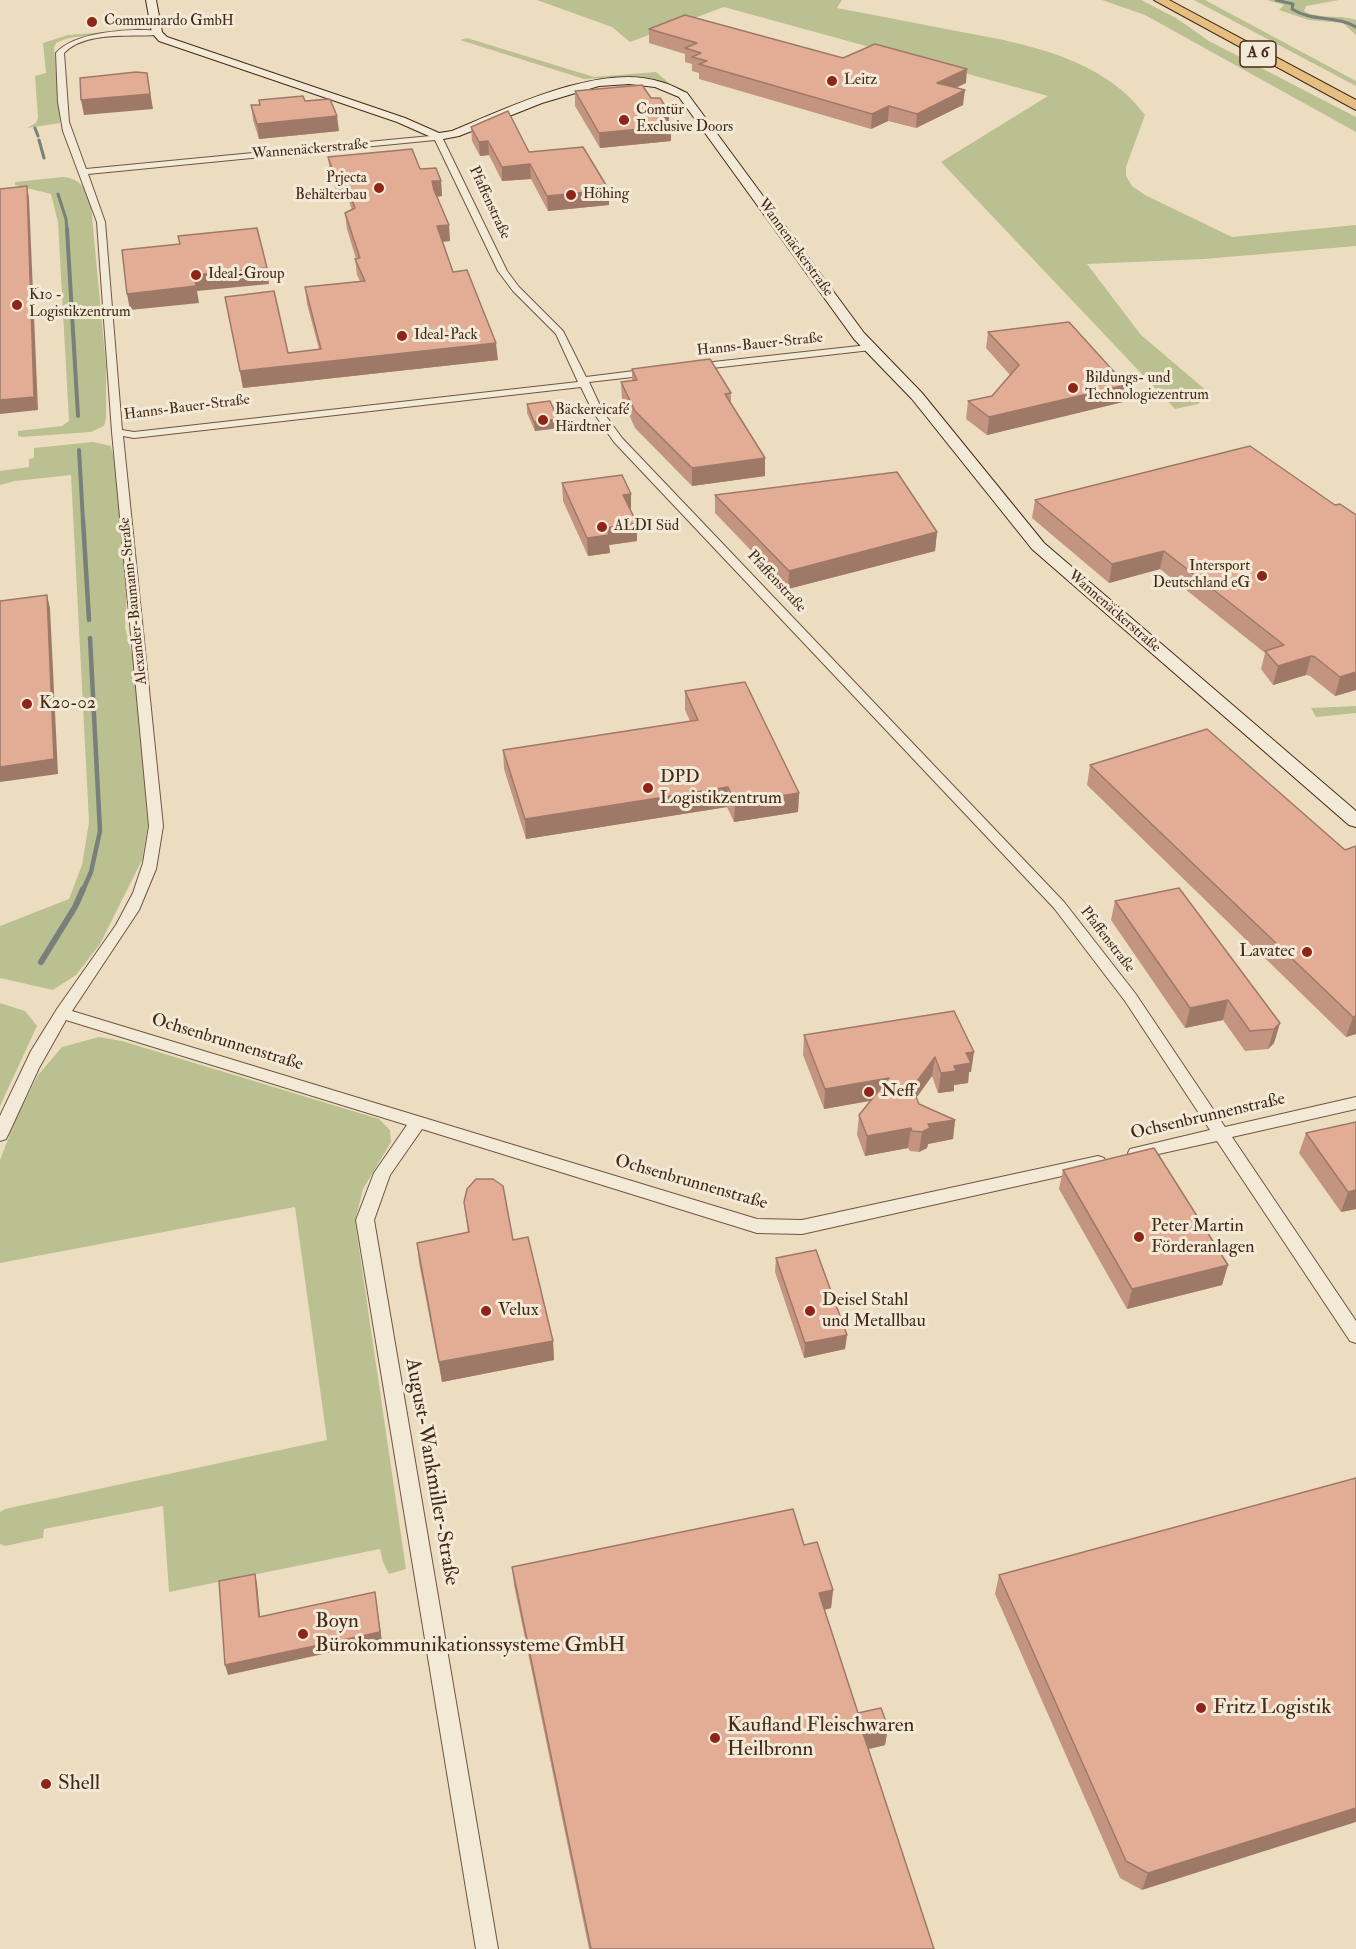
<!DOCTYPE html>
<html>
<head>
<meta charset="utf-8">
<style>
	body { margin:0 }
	canvas { display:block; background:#ecddc1 }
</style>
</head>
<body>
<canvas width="1356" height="1949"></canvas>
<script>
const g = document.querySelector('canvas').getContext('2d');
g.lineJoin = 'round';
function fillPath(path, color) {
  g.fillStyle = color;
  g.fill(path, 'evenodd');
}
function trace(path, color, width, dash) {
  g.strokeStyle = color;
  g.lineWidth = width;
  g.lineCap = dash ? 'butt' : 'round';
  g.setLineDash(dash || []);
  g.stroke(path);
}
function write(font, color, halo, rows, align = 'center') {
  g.font = font + ' "IM FELL Double Pica",serif';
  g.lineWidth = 6;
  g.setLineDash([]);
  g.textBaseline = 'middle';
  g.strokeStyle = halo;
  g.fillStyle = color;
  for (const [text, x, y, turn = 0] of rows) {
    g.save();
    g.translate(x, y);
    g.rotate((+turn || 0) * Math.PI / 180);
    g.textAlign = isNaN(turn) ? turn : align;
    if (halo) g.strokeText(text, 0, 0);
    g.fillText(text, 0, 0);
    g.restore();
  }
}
fillPath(new Path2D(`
	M537,0H842L837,8C874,15 910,22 946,29C1015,42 1100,54 1145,115L1126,167V176L1132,186L1145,195L1232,237L1356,225V246L1204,259L1087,264L1141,335L1207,391L1206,398L1198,404L1175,409L941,162L1048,96L724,7L630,42L612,27Z
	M1102,0H1141L1176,18L1209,41L1356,117V132L1145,15Z
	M1194,0H1205L1356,81V86Z
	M1267,0H1339L1306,6L1304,11C1320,20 1338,14 1356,20V35L1343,23L1309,20L1279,10L1284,5Z
	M144,15L149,18V21C135,41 81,29 56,43L54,47L60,123L27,128L36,123L38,118L35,76L46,73L43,43L68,35L132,30L138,28L137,16Z
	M467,38L594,77L656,72L669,83L627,77L584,79L460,40Z
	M63,177C82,179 86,189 91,206L106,366V418L104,426L91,432L22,437L18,436V431L62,426L69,421L58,222L51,194L15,185V182Z
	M93,442L111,446L114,459L127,592L125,628L133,658L148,824L142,860L100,944L76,975L53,990L0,978V926L69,899L82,865L89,822L71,475L15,481L0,485V471L29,467V459L34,458V448Z
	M1356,706V713L1316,717L1311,708Z
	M0,1003L25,1011L37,1026L0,1106Z
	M99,1037L122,1041L379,1119L390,1130L391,1142L363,1189L355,1221L406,1569L389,1574L383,1562L380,1549L169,1592L163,1506L44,1529L43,1538L5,1546L0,1544V1512L5,1509L327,1440L295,1207L0,1263V1160L15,1121L38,1075L62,1047Z`), '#bbc091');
trace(new Path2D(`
	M1276,0L1293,4L1292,9C1312,22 1336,15 1356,27
	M35,128L38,136
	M39,140L44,158
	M58,194L66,219L67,230`), '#797f7b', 3);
trace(new Path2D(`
	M67,229L78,416
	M79,450L83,521`), '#797f7b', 4);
trace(new Path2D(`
	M83,520L89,620
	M83,890L91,872L100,831L90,638`), '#797f7b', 4.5);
trace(new Path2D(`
	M41,962L75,907L83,889`), '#797f7b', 6);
const street = new Path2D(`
	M160,31L157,35C128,37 85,31 64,53L69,122L86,169L441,135L507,271L519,287L563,331L586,377L650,369L655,372L650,375L589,382L603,412L622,438L1064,902L1135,993L1225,1127L1356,1097V1109L1232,1137L1356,1321V1343L1350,1341L1217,1141L1136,1159L1130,1157L1128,1153L1130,1149L1210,1130L1125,1001L1054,908L614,442L593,412L581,387L134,438L123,436L163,826L156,869L139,910L72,1011L757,1219L802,1220L1098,1156L1104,1158L1106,1162L1104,1166L1098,1168L802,1234L757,1233L422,1129L390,1175L374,1220L498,1949H476L356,1220L374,1173L407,1125L66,1020L39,1068L8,1135L6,1139L0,1141V1116L31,1051L57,1009L116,925L133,893L143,863L149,826L112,432L97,222L63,131L58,102L56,53C75,31 132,28 160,31ZM435,140L498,271L513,291L556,334L578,382L134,432L122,430L105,222L88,174Z
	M868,345L871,346V350L695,370L690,367L695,364Z`);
const secondary = new Path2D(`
	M146,0H156L162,32L167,37L405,118L439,133L452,131C508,108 601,62 661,82C670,84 678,89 687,93L864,333L922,393L1044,543L1356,811V827L1349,825L1032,549L912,399L854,339L679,97L655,87L629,84L599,86L542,103L459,136L438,140L397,122L159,41L152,33Z`);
const highway = new Path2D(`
	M1154,0H1169L1356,100V110Z`);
trace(street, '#6e5642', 2);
trace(secondary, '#442917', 2);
trace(highway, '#442917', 2);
fillPath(street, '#f3e9d7');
fillPath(secondary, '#f3e9d7');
fillPath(highway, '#e6be80');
fillPath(new Path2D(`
	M649,29L843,58L966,83L955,88L963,105L916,128L888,121L871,129L699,79V73L692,71V64L685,62V54L649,43Z
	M575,91L651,98L669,123L671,141L600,148L575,106Z
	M259,100L305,101L339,131L259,139L253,120L251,105H259Z
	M471,127L529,152L609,190V205L548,211L531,179L502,181L489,155L480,156L472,141Z
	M328,157L420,169L441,181L442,196L437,197L450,241L442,242L453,272L498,360L243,388L225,297L288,353L319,349L307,304L305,287L360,281L357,275L355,259H356L347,229L345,213L352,210L346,192L337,193L330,172Z
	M988,332L1126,385L1123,402L987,435L966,419L968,401L992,396L1010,375L986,348Z
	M632,369L731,393V403L765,476L692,486L635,428L622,399L621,382L632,381Z
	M527,404L559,428L535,431L527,413Z
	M1250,446L1356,690L1335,696L1310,676L1306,675L1273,685L1261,669L1265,653L1160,569L1109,583L1032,518L1035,500Z
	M562,483L631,512L637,541L609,545L610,553L588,556L563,501Z
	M715,495L937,532L935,551L788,589L715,513Z
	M685,691L799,793L798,812L734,822L727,807L526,839L504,769L503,750L690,721L685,710Z
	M1090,765L1345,850L1356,1034L1346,1037L1087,785Z
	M1115,901L1280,1023L1274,1043L1268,1049L1245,1051L1223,1020L1185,1028L1111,920Z
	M954,1011L971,1072H969L968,1083L954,1085V1091L938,1093L932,1076L916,1098L919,1104L955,1120L953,1139L928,1144L927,1148L919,1152L910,1151L908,1148L865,1156L857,1135L859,1115L871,1100L824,1109L803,1055L804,1035Z
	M1356,1122V1209L1341,1212L1299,1153L1306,1133Z
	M1063,1170L1228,1265L1222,1285L1127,1309L1059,1189Z
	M464,1202L513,1240L553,1341L554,1360L442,1382L419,1263L417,1243L468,1233Z
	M776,1258L847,1335L845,1349L804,1358L775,1272Z
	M1356,1478L1142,1890L1120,1878L995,1594L999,1575Z
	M804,1545L833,1590L831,1608L824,1610L858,1713L888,1727L885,1745L868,1749L934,1949H589L514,1585L512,1567Z`), '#c39580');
fillPath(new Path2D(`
	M967,69L966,83L936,97L937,83Z
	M147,73L153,109L84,115L81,100Z
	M965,90L963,105L916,128L917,114Z
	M889,106L888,121L871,129L872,114Z
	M661,112H669V126Z
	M337,116L339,131L259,139L257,124Z
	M671,126V141L600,148L599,133Z
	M488,141L489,155L480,156L479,142Z
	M530,164L531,179L502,181V167Z
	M344,176L346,192L337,193L335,177Z
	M432,181H441L442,196L433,197Z
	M27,186L29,198L38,410L0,414V400Z
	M609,190V205L548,211L547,196Z
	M449,225L450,241L438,242L437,226Z
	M267,268L269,284L197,291L199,303L130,310L127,294L194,275Z
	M496,343L498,360L243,388L240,371Z
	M1126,385L1123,402L987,435L989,417Z
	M558,419L559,428L535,431L534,422Z
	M765,458V476L692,486V468Z
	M631,494V512L623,495Z
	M637,523V541L609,545L610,553L588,556L587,538L606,528Z
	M937,532L935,551L788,589L789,571Z
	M1164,551L1160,569L1109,583L1112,564Z
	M47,595L50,608L58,774L0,782V767Z
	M1311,656L1306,675L1273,685L1278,666Z
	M1356,672V690L1335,696L1340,677Z
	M728,787L727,807L526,839L525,819Z
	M799,793L798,812L734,822L735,803Z
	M1228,1000L1223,1020L1185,1028L1190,1008Z
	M1356,1016V1034L1346,1037L1353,1017Z
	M1280,1023L1274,1043L1268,1049L1274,1029Z
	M974,1052L971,1072H969L968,1083L954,1085V1091L938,1093L941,1073L954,1066L966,1053Z
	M935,1057L932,1076L909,1108L912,1088Z
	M889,1078L887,1098L824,1109L825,1089Z
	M955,1120L953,1139L928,1144L927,1148L919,1152L922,1132L928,1124Z
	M911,1128L908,1148L865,1156L867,1136Z
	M1356,1190V1209L1341,1212L1348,1192Z
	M1228,1265L1222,1285L1127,1309L1132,1289Z
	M847,1335L845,1349L804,1358L805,1343Z
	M553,1341L554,1360L442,1382L439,1362Z
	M255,1574L257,1583L261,1626L259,1617Z
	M833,1590L831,1608L817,1612L819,1593Z
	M375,1592L382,1641L228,1675L225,1665Z
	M888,1727L885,1745L861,1751L863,1733Z
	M1356,1808V1822L1142,1890L1148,1873Z`), '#9f7968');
const building = new Path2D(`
	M685,15L843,58L875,44L967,69L937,83L965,90L917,114L889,106L872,114L699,64L707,61L692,57L701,53L685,48L697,43L649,29Z
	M136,72L147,73L150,94L81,100L80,78Z
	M642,85L651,98H660L669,112H661L671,126L599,133L575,91Z
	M303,96L305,101L330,99L337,116L257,124L251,105H260L259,100Z
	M508,111L529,152L583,147L609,190L547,196L530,164L502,167L488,141L479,142L471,127Z
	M412,149L420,169L436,168L441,181H432L434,190L449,225L437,226L453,272L467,270L496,343L240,371L225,297L274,291L288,353L321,349L305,287L365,281L355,259L360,258L345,213L355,208L344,176L335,177L328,157Z
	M27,186L34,397L0,400V189Z
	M257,228L267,268L194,275L196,286L127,294L122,250L180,244L178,236Z
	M1069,322L1126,385L989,417L968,401L992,396L1019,365L988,332Z
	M710,359L731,393L725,394L765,458L692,468L635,411L621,382L637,380L632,369Z
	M550,401L558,419L534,422L527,404Z
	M1250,446L1335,505L1340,504L1356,515V672L1340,677L1315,657L1311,656L1278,666L1265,651L1284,645L1164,551L1112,564L1035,500Z
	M897,472L937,532L789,571L715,495Z
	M622,475L631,494L623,495L637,523L606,528L609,535L587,538L562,483Z
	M47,595L54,759L0,767V601Z
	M745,682L799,793L735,803L728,787L525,819L503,750L698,720L685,691Z
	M1207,729L1345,850L1356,846V1016L1353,1017L1090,765Z
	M1179,888L1280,1023L1274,1029L1250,1031L1228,1000L1190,1008L1115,901Z
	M954,1011L974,1052L966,1053L971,1063L954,1066L956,1071L941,1073L935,1057L912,1088L919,1104L955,1120L928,1124L930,1128L922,1132L912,1131L911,1128L867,1136L859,1115L889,1078L825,1089L804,1035Z
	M1356,1122V1190L1348,1192L1306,1133Z
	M1154,1148L1228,1265L1132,1289L1063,1170Z
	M476,1179H493L503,1186L513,1240L528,1237L553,1341L439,1362L417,1243L469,1232L464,1202L467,1189Z
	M816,1250L847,1335L805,1343L776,1258Z
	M1356,1478V1808L1148,1873L1126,1861L999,1575Z
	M793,1509L804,1545L817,1542L833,1590L819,1593L858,1713L881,1708L888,1727L863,1733L934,1949H591L512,1567Z
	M255,1574L259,1617L375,1592L380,1632L225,1665L219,1581Z`);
fillPath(building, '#e3ad95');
trace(building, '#9f7968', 1.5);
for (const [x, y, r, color] of [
	[92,22,6,"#8f2418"],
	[832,81,6,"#8f2418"],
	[624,120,6,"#8f2418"],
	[379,188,6,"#8f2418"],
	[571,195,6,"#8f2418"],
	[196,275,6,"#8f2418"],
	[17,305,6,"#8f2418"],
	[402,336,6,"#8f2418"],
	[1073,388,6,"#8f2418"],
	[543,420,6,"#8f2418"],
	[602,527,6,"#8f2418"],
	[1262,576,6,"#8f2418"],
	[27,704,6,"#8f2418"],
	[648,788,6,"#8f2418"],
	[1307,952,6,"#8f2418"],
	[869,1092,6,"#8f2418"],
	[1139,1237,6,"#8f2418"],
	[486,1311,6,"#8f2418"],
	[810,1311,6,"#8f2418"],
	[303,1634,6,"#8f2418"],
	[1201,1708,6,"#8f2418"],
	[715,1738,6,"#8f2418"],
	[46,1784,6,"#8f2418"]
]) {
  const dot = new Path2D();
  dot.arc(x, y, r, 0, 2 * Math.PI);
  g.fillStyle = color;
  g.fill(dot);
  trace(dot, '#f3e9d7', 2);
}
write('15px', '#442917', '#f3e9d7', [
	["Communardo GmbH",104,22],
	["Leitz",844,81],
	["Comtür",636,111],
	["Exclusive Doors",636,128],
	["Prjecta",367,179,"right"],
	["Behälterbau",367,196,"right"],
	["Höhing",583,195],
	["Ideal-Group",208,275],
	["K10 -",29,296],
	["Logistikzentrum",29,313],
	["Ideal-Pack",414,336],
	["Bildungs- und",1085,379],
	["Technologiezentrum",1085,396],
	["Bäckereicafé",555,411],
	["Härdtner",555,428],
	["ALDI Süd",614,527],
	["Intersport",1250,567,"right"],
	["Deutschland eG",1250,584,"right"]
], 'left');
write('15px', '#442917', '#f3e9d7', [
	["Wannenäckerstraße",310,150,-5],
	["Pfaffenstraße",489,203,65],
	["Wannenäckerstraße",795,248,54],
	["Hanns-Bauer-Straße",760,345,-6],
	["Hanns-Bauer-Straße",187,408,-7],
	["Pfaffenstraße",776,582,47],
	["Alexander-Baumann-Straße",134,601,-96],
	["Wannenäckerstraße",1114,612,41],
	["Pfaffenstraße",1107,940,52]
]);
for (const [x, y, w] of [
	[1258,54,36]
]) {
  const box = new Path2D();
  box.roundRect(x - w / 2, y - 13, w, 26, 4.5);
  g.fillStyle = '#f3e9d7';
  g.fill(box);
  trace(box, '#442917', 1.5);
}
write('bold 16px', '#442917', null, [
	["A 6",1258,54]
]);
write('18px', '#442917', '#f3e9d7', [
	["K20-02",39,704],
	["DPD",660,778],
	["Logistikzentrum",660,799],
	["Lavatec",1295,952,"right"],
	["Neff",881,1092],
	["Peter Martin",1151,1227],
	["Förderanlagen",1151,1248],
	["Deisel Stahl",822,1301],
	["und Metallbau",822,1322],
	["Velux",498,1311]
], 'left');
write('18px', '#442917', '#f3e9d7', [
	["Ochsenbrunnenstraße",227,1043,17],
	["Ochsenbrunnenstraße",1208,1117,-13],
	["Ochsenbrunnenstraße",691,1183,16]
]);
write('21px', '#442917', '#f3e9d7', [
	["August-Wankmiller-Straße",431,1472,80]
]);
write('21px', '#442917', '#f3e9d7', [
	["Boyn",315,1622],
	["Bürokommunikationssysteme GmbH",315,1646],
	["Fritz Logistik",1213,1708],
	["Kaufland Fleischwaren",727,1726],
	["Heilbronn",727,1750],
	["Shell",58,1784]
], 'left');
</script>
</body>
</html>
